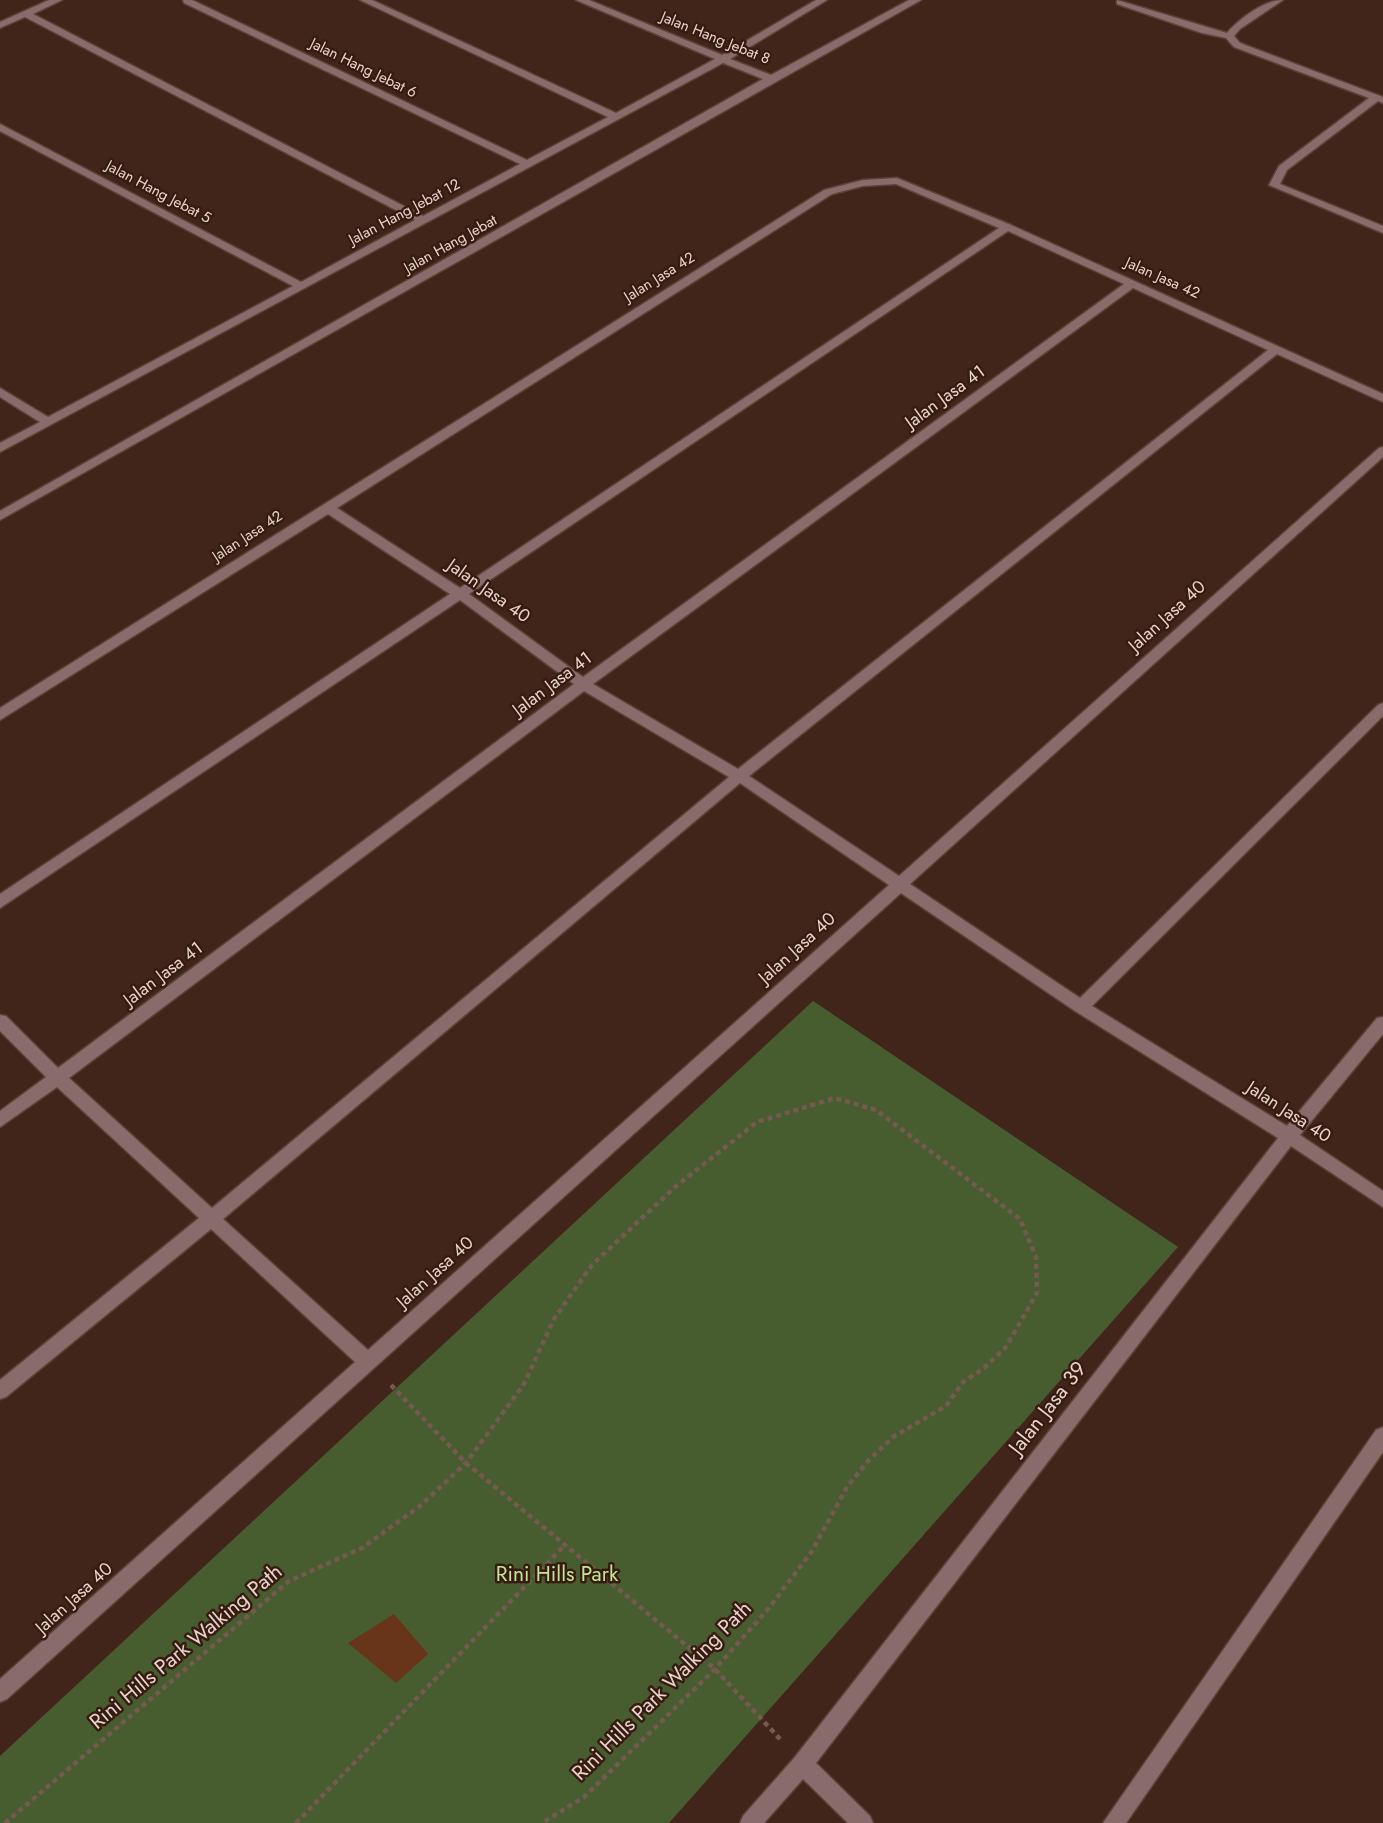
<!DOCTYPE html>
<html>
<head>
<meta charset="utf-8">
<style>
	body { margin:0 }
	canvas { display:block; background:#42251a }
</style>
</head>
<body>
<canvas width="1383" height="1823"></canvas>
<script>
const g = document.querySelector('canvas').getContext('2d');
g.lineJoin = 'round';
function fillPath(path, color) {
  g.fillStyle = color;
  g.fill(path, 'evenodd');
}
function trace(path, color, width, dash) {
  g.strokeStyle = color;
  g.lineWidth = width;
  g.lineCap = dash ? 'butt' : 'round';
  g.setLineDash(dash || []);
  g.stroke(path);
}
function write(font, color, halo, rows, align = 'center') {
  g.font = font + ' Jost,sans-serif';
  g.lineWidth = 5;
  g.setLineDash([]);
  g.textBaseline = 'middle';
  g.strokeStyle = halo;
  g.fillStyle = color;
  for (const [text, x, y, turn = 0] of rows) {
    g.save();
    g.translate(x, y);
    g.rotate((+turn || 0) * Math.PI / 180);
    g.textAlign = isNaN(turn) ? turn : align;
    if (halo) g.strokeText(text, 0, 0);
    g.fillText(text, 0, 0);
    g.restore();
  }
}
fillPath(new Path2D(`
	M813,1001L1178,1247L669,1823H0V1756Z`), '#485d2f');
fillPath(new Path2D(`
	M394,1614L428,1654L396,1683L348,1643Z`), '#68341a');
const minor = new Path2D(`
	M49,0H62L33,14L423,216L520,164L184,3L183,0H192L527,160L608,117L360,0H372L616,113L715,59L576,0H589L722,55L816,0H827L730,59L771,75L909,0H921L0,520V511L763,79L723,63L0,452V443L40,422L0,397V388L48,417L293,286L0,131V124L301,282L415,220L25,17L0,28V22Z
	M1117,0L1227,33C1239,19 1264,0 1283,0L1240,29L1234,36L1240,43L1383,97V103L1378,101L1287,170L1280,184L1383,226V233L1269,185L1279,166L1369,98L1234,47L1226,38L1202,33L1117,4Z
	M897,178L1011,225L1383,394V402L1277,354L749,776L899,876L1379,448L1383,447V457L910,884L1080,998L1378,705L1383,703V716L1092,1006L1287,1126L1377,1018L1383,1017V1034L1300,1135L1383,1191V1207L1291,1146L816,1763L870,1816L873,1823H848L803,1779L764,1823H740L743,1816L795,1757L1278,1138L1075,1011L901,893L7,1699L0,1702V1679L355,1362L211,1229L6,1397L0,1399V1380L199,1218L57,1087L0,1127V1111L46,1077L0,1031V1015L6,1016L58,1068L574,684L460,600L0,908V894L450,594L328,514L0,720V708L824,190L863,180ZM896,184L999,228L460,588L337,508L832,194L863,186ZM1008,231L1124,284L583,677L469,594ZM1133,288L1268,350L738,769L593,684ZM584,691L729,777L212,1208L69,1078ZM740,783L889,885L368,1350L223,1219Z
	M1383,1427V1452L1126,1823H1103L1376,1430Z`);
trace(minor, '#5c4136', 3);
trace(new Path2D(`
	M391,1385L466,1463L715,1669L780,1739
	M5,1823L289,1581L362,1548L420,1506L466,1463L524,1384L554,1319L592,1265L675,1187L757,1122L835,1098L876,1110L1020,1219L1036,1257L1037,1293L1006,1347L984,1368L963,1382L946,1406L893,1437L868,1461L847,1487L812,1551L769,1608L715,1669L584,1797L542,1823
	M296,1823L565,1545`), '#745a50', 4.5, [5, 4]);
fillPath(minor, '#896b6c');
write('15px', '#e7d4cc', '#371b11', [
	["Jalan Hang Jebat 8",715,39,22],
	["Jalan Hang Jebat 6",363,69,26],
	["Jalan Hang Jebat 5",158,193,28],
	["Jalan Hang Jebat 12",405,213,-28],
	["Jalan Hang Jebat",451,245,-29],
	["Jalan Jasa 42",660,278,-32],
	["Jalan Jasa 42",1162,279,24],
	["Jalan Jasa 42",248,537,-33]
]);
write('18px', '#e7d4cc', '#371b11', [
	["Jalan Jasa 41",946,398,-36],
	["Jalan Jasa 40",488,592,35],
	["Jalan Jasa 40",1168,617,-42],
	["Jalan Jasa 41",553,685,-37],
	["Jalan Jasa 40",798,949,-42],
	["Jalan Jasa 41",164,975,-37],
	["Jalan Jasa 40",1288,1113,33],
	["Jalan Jasa 40",436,1273,-42],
	["Jalan Jasa 40",75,1599,-42]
]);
write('21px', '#e7d4cc', '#371b11', [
	["Jalan Jasa 39",1049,1409,-52],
	["Rini Hills Park Walking Path",187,1648,-40],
	["Rini Hills Park Walking Path",663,1692,-45]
]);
write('21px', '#c1e796', '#371b11', [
	["Rini Hills Park",557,1576]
]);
</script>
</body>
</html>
